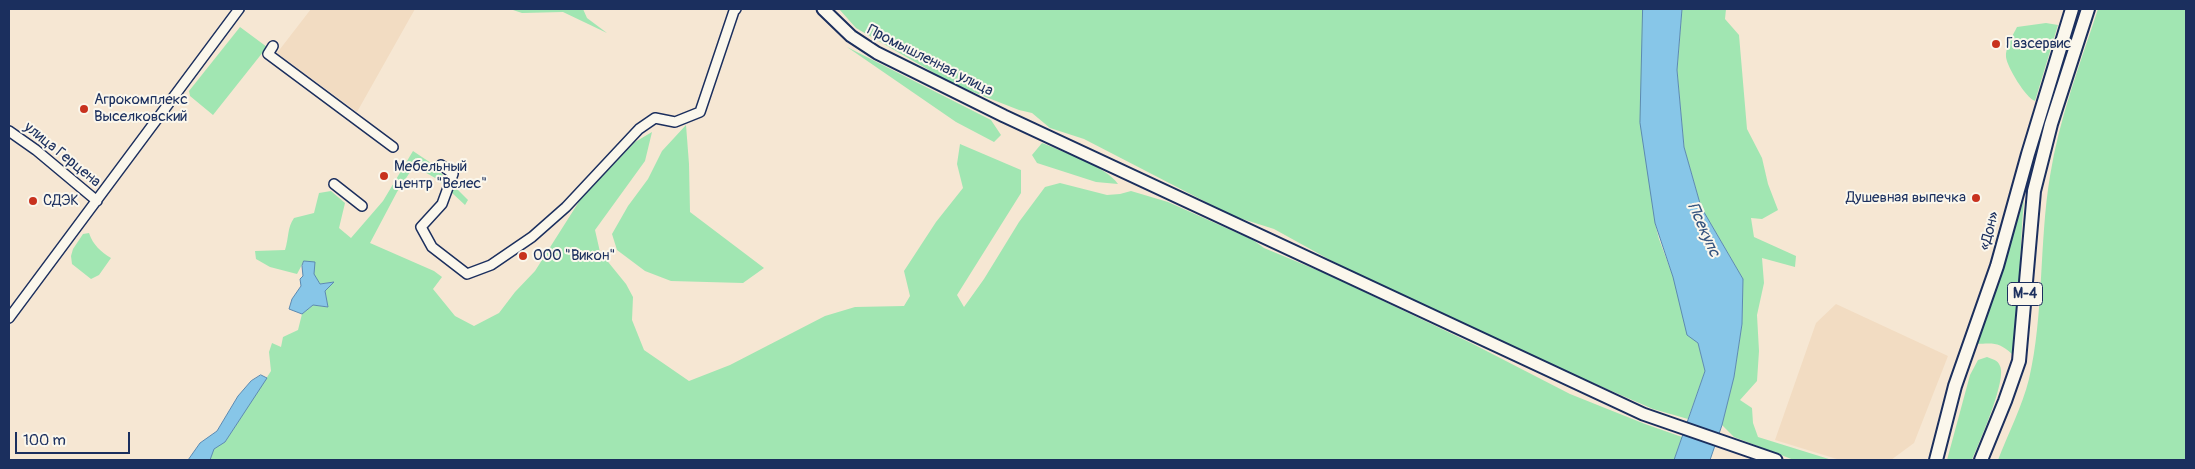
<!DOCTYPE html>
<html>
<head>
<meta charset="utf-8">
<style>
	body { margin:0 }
	#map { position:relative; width:2195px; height:469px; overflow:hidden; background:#f6e7d3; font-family:Pangolin,sans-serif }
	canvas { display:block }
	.frame { position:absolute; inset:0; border:10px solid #1b2f5e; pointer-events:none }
	.scale { position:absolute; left:15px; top:432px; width:115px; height:22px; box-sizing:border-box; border:2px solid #1b2f5e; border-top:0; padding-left:6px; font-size:15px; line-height:18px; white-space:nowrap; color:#1b2f5e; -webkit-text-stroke:4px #fbf7ec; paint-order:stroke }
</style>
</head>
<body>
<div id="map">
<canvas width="2195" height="469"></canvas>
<div class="frame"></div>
<div class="scale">100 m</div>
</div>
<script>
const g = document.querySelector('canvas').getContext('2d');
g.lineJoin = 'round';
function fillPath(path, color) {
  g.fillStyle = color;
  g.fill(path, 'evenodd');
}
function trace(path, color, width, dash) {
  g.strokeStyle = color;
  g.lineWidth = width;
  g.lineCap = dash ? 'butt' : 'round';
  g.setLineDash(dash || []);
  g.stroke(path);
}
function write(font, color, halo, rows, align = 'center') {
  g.font = font + ' Pangolin,sans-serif';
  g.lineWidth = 4;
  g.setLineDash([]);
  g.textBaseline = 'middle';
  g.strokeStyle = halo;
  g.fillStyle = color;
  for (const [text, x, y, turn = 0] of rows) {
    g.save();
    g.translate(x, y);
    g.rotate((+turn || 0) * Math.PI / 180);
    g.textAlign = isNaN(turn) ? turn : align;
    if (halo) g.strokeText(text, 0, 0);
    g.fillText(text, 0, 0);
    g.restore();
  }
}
fillPath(new Path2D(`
	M311,9H415L357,112L277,53Z
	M1836,304L1948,356L1914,443L1891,460H1840L1775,440L1816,323Z`), '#f2dcc2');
fillPath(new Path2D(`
	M510,9H583L587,18L607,33L563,12L522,13Z
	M839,9H1643L1655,223L1659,239L1698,343L1705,371L1688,419L1653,409L1480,334L1332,261L1274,229L1233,216L1084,139L1050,128L1032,113L1019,110L955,85L856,28Z
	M1682,9H1726L1725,19L1739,35L1747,129L1762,158L1768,184L1778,210L1762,219L1751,218L1754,237L1796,256L1795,267L1762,258L1764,283L1757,315L1759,351L1757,381L1740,400L1752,408L1753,423L1758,437L1832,460H1794L1734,437L1722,425L1734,377L1742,324L1743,279L1701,207L1684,147L1677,70Z
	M2098,9H2186V460H1998C2008,434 2022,407 2029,379C2044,316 2039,242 2050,176C2059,119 2080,64 2098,9Z
	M2046,23L2058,25L2035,101C2026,98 2007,67 2006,57C2005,48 2013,35 2017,27Z
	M240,27L267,47L213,115L190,96L189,91Z
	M847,47L991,120L1001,135L994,142L956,122Z
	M686,125L689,164L690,212L764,268L743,283L671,281L645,271L617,250L612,234L628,206L648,179L662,151Z
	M652,132L645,161L595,230L600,252L626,284L633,297L632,320L644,350L689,381L730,365L825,316L855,307L904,306L910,296L904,271L936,222L963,188L957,164L960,144L1021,170V193L957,295L964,307L984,279L1019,222L1045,187L1060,183L1107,195L1120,194L1131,191L1168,202L1253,240L1264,248L1329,275L1471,343L1570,394L1645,424L1682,437L1674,460H210L214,448L225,442L271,371L269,352L272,343L281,347L283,337L298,330L302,314L313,305L328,307L325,291L333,282L320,284L304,261L297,274L270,267L256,259L255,251L285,250C289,238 287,228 294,218L314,213L319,193L331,191L345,203L339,228L351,238L383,201L413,151L431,163L468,200L465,205L437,179L414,166L397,192L370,243L434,271L442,277L433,289L455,316L474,326L499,313L515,292L535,271L580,200L635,142Z
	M1042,143C1061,151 1107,167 1118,184L1096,182L1037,163L1032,155Z
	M2024,200C2019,252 2021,303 2012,354C1999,342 1994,343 1976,344Z
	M89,233C93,245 101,252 111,258L99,275L91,279L72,264L71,256L73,249L83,234Z
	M1987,357C1992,359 1998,360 2000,366C2007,380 1979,443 1972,460H1947L1970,375L1978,360Z`), '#a1e6b2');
const water = new Path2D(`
	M1643,9H1682L1677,70L1684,147L1701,207L1743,279L1742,324L1734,377L1722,425L1710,460H1674L1705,371L1698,343L1687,335L1673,277L1655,223L1640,123Z
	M304,261L315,262L314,274L320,284L334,282L325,291L328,307L313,305L302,314L289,309L292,299L301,286L300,279L303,276L302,266Z
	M261,375L267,378L225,442L214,449L210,460H188L200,443L217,431L238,396L251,381Z`);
fillPath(water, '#87c6e8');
trace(water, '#5c8ab1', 1);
const minor = new Path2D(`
	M273,46L268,54L393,147
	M9,131L36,150L97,201
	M441,165L453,174L442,204L421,227L432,247L467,274L491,265L532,237L566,207L639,129L655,118L675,122L700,112L734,11L736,9
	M334,184L362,206
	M9,318L239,9`);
const major = new Path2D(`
	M823,9L851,36L877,53L1004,116L1643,414L1776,460`);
const highway = new Path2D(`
	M1936,460L1955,386L1997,266L2028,154L2072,9
	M1981,460L2005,401L2019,361L2034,191L2051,124L2088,9`);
trace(minor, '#1b2f5e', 12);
trace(major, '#1b2f5e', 15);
trace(highway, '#1b2f5e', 16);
trace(minor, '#fbf7ec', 9);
trace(major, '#fbf7ec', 11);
trace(highway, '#fbf7ec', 12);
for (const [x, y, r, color] of [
	[1996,44,5,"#c8321e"],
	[84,109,5,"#c8321e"],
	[384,176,5,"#c8321e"],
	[1976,198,5,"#c8321e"],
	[33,201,5,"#c8321e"],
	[523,256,5,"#c8321e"]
]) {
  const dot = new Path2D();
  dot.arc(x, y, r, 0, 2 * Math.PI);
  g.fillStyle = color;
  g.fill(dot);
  trace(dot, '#fbf7ec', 2);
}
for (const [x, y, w] of [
	[2025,294,35]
]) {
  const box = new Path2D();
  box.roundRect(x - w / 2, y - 11.5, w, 23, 4);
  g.fillStyle = '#fbf7ec';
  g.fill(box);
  trace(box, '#1b2f5e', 1);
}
write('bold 14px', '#1b2f5e', null, [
	["М-4",2025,294]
]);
write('15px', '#1b2f5e', '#fbf7ec', [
	["Газсервис",2006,44],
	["Агрокомплекс",94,100],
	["Выселковский",94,117],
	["Мебельный",394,167],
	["центр \"Велес\"",394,184],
	["Душевная выпечка",1966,198,"right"],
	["СДЭК",43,201],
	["ООО \"Викон\"",533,256]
], 'left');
write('15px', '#1b2f5e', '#fbf7ec', [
	["Промышленная улица",930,61,27],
	["улица Герцена",62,155,39],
	["«Дон»",1990,231,-75]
]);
write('italic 16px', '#365580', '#fbf7ec', [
	["Псекупс",1703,230,66]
]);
</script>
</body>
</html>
